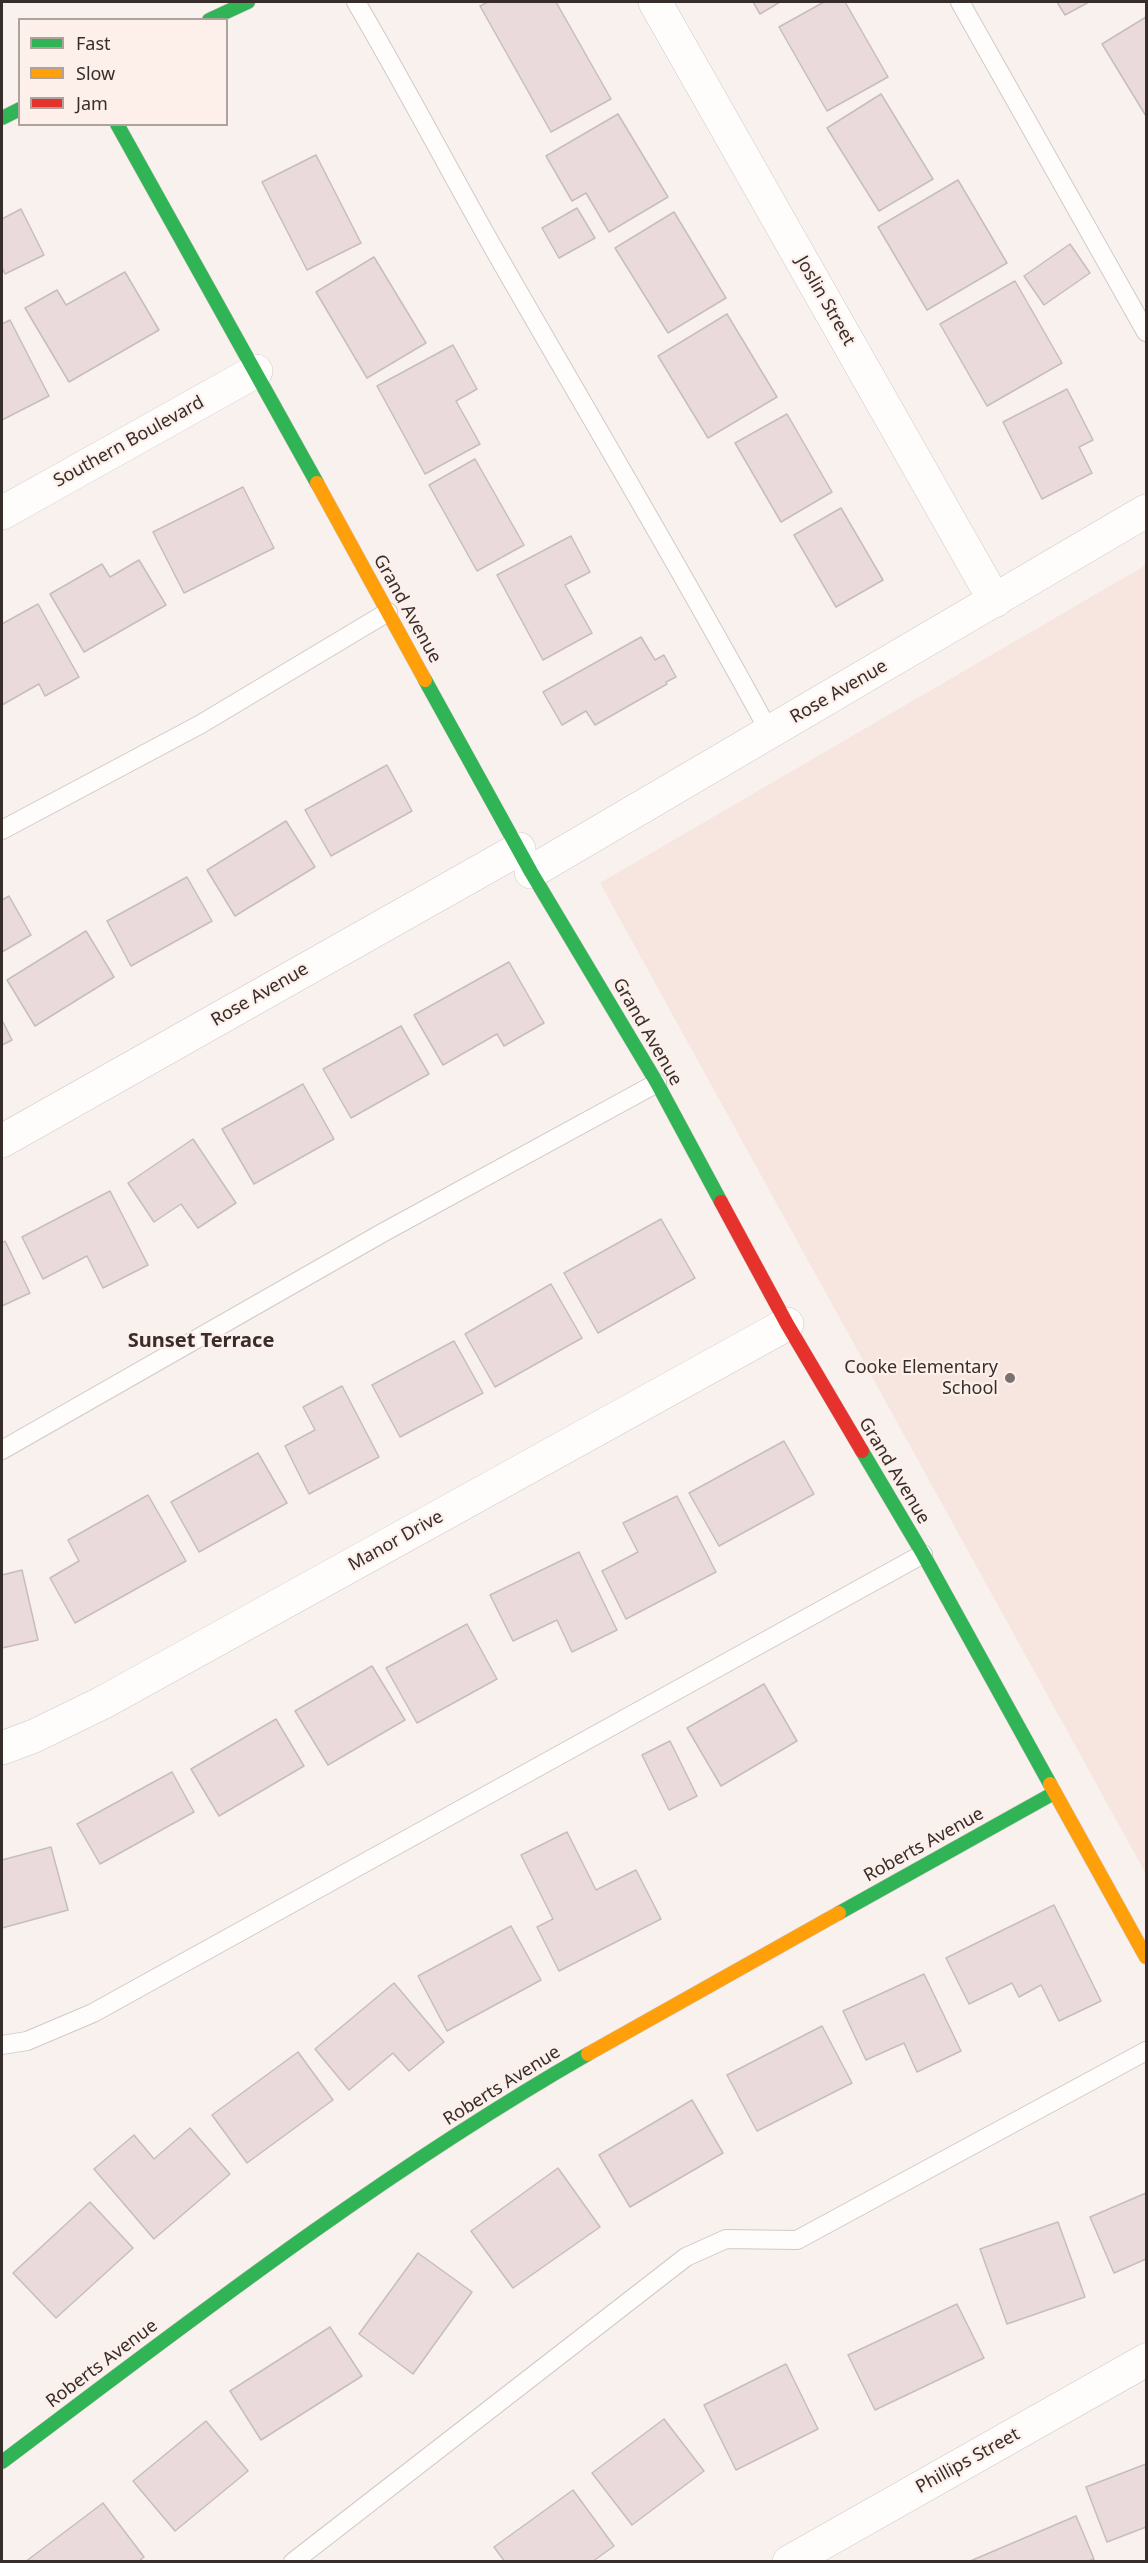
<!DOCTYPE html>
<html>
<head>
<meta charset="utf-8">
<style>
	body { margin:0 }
	#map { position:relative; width:1148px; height:2563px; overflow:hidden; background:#f9f1ee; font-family:"Noto Sans",sans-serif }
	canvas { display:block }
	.frame { position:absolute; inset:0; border:3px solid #372e2b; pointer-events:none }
	.legend { position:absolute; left:18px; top:18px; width:210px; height:108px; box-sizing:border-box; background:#fdefea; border:2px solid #aea29e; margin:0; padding:8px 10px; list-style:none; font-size:18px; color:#372e2b }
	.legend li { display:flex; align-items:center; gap:12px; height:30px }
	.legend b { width:30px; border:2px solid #aea29e }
</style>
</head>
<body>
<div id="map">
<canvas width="1148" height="2563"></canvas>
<div class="frame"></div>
<ul class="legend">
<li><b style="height:8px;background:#30b455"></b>Fast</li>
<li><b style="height:8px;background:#ff9f0a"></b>Slow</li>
<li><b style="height:8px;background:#e5322d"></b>Jam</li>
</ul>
</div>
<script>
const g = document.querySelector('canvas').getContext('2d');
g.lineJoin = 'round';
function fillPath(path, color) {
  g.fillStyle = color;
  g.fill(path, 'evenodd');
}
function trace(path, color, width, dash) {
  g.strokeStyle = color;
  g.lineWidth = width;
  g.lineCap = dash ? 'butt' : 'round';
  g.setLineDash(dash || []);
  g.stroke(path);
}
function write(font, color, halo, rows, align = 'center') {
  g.font = font + ' "Noto Sans",sans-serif';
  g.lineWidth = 4.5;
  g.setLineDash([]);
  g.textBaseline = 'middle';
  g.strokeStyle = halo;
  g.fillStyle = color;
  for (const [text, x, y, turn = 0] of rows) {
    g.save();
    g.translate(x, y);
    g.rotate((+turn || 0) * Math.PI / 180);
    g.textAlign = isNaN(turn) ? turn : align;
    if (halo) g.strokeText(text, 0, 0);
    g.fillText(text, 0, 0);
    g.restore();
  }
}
fillPath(new Path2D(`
	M1146,565V1874L600,883Z`), '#f7e5df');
const building = new Path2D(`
	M488,2H556L611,99L551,132L480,6Z
	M753,2H780L760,14Z
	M824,2H845L888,77L827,111L779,27Z
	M1057,2H1089L1065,15Z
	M1146,17V116L1102,44Z
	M881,94L933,179L879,211L827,128Z
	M618,114L668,197L609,232L586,193L572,201L546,156Z
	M316,155L361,243L307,270L262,182Z
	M958,180L1007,263L927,310L878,227Z
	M577,208L595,238L559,258L542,228Z
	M21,209L44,255L5,274L2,267V219Z
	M674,212L726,298L668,333L615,248Z
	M1070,244L1090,273L1044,305L1024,276Z
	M374,257L426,343L367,378L316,292Z
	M125,272L159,330L69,382L25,308L57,290L66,305Z
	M1015,281L1062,363L987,406L940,324Z
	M727,314L777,397L708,438L658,356Z
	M10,320L49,396L2,420V324Z
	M453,345L477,389L456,401L480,444L425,474L377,386Z
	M1067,389L1093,440L1079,447L1092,473L1042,499L1003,422Z
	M787,414L832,492L781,522L735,443Z
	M475,459L524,545L477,571L429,485Z
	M243,487L274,548L184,593L153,532Z
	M841,508L883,580L836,607L794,535Z
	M571,536L590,572L565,585L592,633L543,660L497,575Z
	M139,560L166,605L84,652L50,594L102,564L110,577Z
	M38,604L79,677L45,696L39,684L2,705V624Z
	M641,637L655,660L664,655L676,677L666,682L667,684L595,725L586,711L562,725L543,692Z
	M387,765L412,811L331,856L305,810Z
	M286,821L315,867L235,916L207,870Z
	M187,877L212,921L131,966L107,921Z
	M9,896L31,935L2,952V900Z
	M86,931L114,977L35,1026L7,980Z
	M509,962L544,1023L504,1046L497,1034L443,1065L414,1015Z
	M2,1020L12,1040L2,1045Z
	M401,1026L429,1074L351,1118L323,1069Z
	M303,1084L334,1139L254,1184L222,1129Z
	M193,1139L236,1203L198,1228L181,1204L154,1222L128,1183Z
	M110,1191L148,1265L103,1288L87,1256L43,1279L22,1237Z
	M661,1219L695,1278L598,1333L564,1273Z
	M5,1241L30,1293L2,1306V1243Z
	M551,1284L582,1338L495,1387L465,1334Z
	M454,1341L483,1393L400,1437L372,1385Z
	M342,1386L379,1457L309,1494L285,1446L315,1430L303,1407Z
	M784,1441L814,1494L719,1546L689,1493Z
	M258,1453L287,1503L199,1552L171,1502Z
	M148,1495L186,1561L75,1623L50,1578L79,1561L68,1540Z
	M677,1496L716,1572L626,1619L602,1571L638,1552L623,1523Z
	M579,1552L617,1630L572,1652L557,1620L513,1641L490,1595Z
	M22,1570L38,1640L2,1648V1575Z
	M467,1624L497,1679L417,1723L386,1668Z
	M372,1666L405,1720L328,1765L295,1711Z
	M764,1684L797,1741L721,1786L687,1728Z
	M276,1719L304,1766L219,1816L191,1769Z
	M670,1741L697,1796L669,1810L642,1755Z
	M172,1772L194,1812L100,1864L77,1824Z
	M567,1832L596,1890L636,1870L661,1919L559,1971L537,1927L553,1919L521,1855Z
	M51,1847L68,1910L2,1928V1860Z
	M1054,1905L1101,2001L1059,2021L1041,1985L1019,1997L1012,1983L969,2004L946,1958Z
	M511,1926L541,1980L447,2031L418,1976Z
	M924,1974L961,2051L917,2072L904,2043L866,2060L843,2011Z
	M394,1983L444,2042L409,2071L393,2053L349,2090L315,2049Z
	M822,2026L852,2083L757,2131L727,2075Z
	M298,2052L333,2100L247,2163L212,2115Z
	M692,2100L723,2153L630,2207L599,2155Z
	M190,2128L230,2174L154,2239L94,2169L134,2135L154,2159Z
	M558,2168L600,2227L513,2288L471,2231Z
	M1146,2193V2259L1114,2273L1090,2217Z
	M90,2202L133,2248L56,2318L13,2273Z
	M1058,2222L1085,2297L1007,2324L980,2249Z
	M418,2253L472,2292L413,2374L359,2334Z
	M957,2304L984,2358L875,2410L848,2355Z
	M330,2327L362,2376L261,2440L230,2391Z
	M786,2364L818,2429L736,2470L704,2405Z
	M664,2419L704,2471L632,2525L592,2473Z
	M206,2421L248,2471L175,2531L133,2481Z
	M1146,2464V2527L1107,2542L1086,2487Z
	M573,2490L614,2546L592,2562H505L494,2547Z
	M103,2503L144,2557L138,2562H25Z
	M1076,2516L1094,2559L1086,2562H968Z`);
fillPath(building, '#ebdadc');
trace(building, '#c6bebe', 1.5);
const lane = new Path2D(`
	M356,2C404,84 448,168 495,251C587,412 682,570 770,733
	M960,2L1146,332
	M2,830L201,724L388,612
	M2,1450L384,1232L657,1083
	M2,2045L27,2041L93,2013L923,1554
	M293,2562L686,2257L726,2239L797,2240L1146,2051`);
const street = new Path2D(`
	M655,2L995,601
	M2,513L256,371
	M531,872L1146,511
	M2,1141L519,849
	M2,1748L34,1736L102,1703L787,1324
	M789,2562L1146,2360`);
const fast = new Path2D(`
	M209,20L248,2
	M2,118L20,109
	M117,124L317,483
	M425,680L531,872L657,1083L721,1202
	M862,1451L923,1554L1050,1784
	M839,1913L1054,1793
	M2,2462C192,2319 381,2173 588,2054`);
const slow = new Path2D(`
	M317,483L425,680
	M1050,1784L1146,1957
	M588,2054L839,1913`);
const jam = new Path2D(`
	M721,1202L787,1324L862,1451`);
trace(lane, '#d1c9c6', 20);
trace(street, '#d1c9c6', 34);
trace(fast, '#d1c9c6', 15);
trace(slow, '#d1c9c6', 15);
trace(jam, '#d1c9c6', 15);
trace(lane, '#fefdfc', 18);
trace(street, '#fefdfc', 33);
trace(fast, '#30b455', 14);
trace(slow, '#ff9f0a', 14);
trace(jam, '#e5322d', 14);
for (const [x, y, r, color] of [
	[1010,1378,6,"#7b726f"]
]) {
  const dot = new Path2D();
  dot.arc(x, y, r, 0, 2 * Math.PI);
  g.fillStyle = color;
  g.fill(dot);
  trace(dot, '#fdefea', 2);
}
write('18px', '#372e2b', '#fdefea', [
	["Joslin Street",825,301,60],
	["Southern Boulevard",129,442,-29],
	["Grand Avenue",407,609,61],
	["Rose Avenue",839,692,-30],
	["Rose Avenue",260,995,-30],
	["Grand Avenue",647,1032,60],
	["Grand Avenue",894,1471,59],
	["Manor Drive",396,1541,-29],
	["Roberts Avenue",924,1845,-29],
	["Roberts Avenue",502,2086,-32],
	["Roberts Avenue",102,2364,-37],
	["Phillips Street",968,2461,-29]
]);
write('18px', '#372e2b', '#fdefea', [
	["Cooke Elementary",998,1368],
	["School",998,1389]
], 'right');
write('bold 20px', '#372e2b', '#fdefea', [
	["Sunset Terrace",201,1341]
]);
</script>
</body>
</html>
